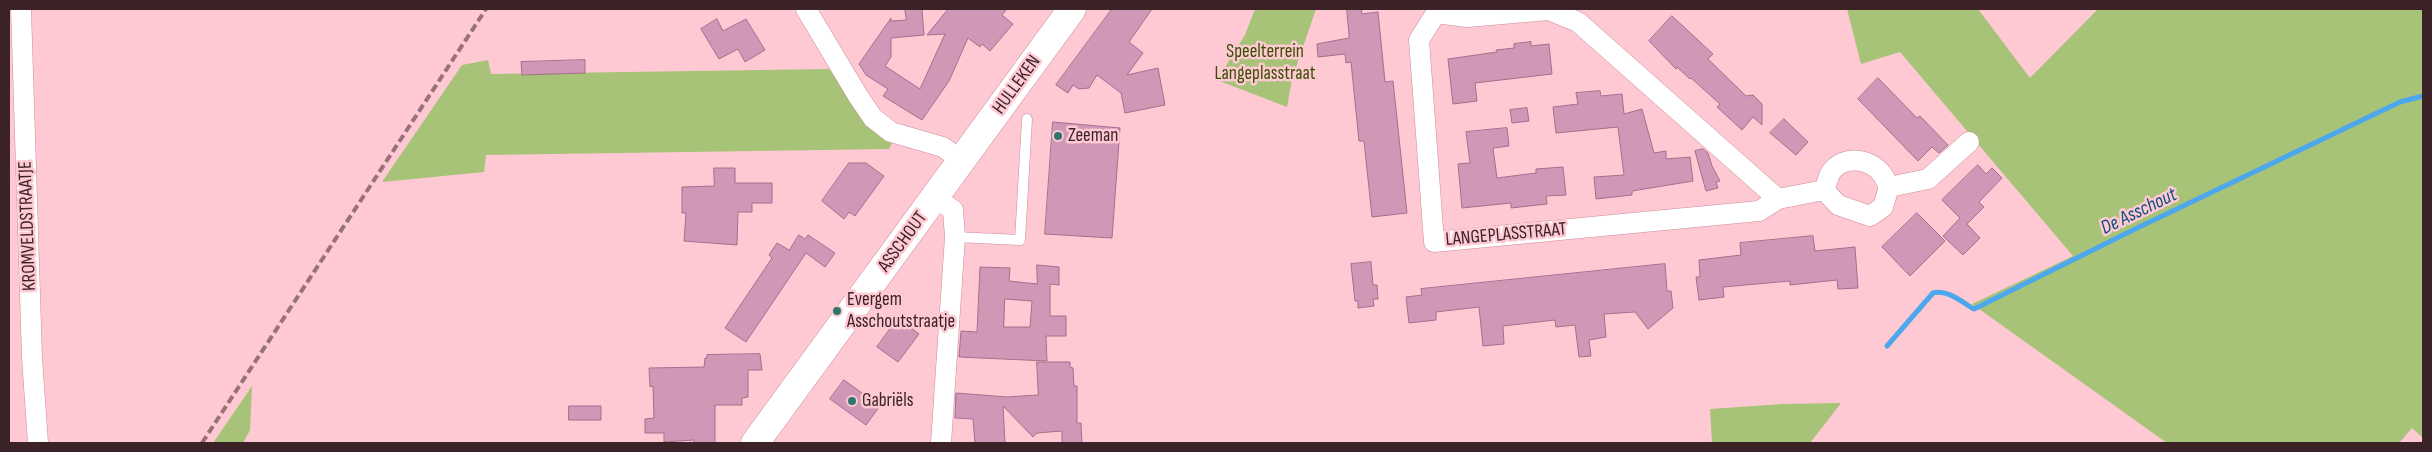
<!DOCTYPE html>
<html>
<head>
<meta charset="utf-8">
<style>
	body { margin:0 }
	#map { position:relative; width:2432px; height:452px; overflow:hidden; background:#fec9d3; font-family:"Sofia Sans Condensed",sans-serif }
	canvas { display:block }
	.frame { position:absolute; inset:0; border:10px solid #3b2227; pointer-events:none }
</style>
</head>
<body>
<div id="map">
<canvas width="2432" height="452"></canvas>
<div class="frame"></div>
</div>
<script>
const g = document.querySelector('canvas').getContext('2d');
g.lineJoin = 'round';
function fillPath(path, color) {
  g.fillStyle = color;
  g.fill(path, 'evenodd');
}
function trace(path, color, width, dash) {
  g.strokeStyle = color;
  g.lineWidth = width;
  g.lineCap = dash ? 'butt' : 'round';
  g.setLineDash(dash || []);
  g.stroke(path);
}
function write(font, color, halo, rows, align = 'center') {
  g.font = font + ' "Sofia Sans Condensed",sans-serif';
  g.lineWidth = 5;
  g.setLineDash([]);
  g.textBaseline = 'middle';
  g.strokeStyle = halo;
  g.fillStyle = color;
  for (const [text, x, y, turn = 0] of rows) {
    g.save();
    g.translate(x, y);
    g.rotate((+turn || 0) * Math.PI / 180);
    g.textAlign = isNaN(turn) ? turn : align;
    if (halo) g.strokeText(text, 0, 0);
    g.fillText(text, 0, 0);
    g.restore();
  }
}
fillPath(new Path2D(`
	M1255,9H1316L1292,79L1287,107L1217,80L1245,35Z
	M1847,9H1978L2030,78L2098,9H2423V438L2412,428L2399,443H2167L1972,304L2073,256L1900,52L1861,64Z
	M488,60L491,74L829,69L875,130L893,141L889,149L486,155L484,172L382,182L462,65Z
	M252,386L250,430L243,443H213Z
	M1841,403L1810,443H1712L1710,409L1782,404Z`), '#a7c378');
trace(new Path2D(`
	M1887,346L1933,293C1947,289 1962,302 1974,309L2133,230L2400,102L2423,96`), '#4da7ed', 5);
const building = new Path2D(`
	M905,9H922L924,35L891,38V57L885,66L920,89L945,34L927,35L948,9H1007L1002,15L1013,24L990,51L982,44L980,47L968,38L949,81L922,120L883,96L888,89L866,75L859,64L891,18V21L906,20Z
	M1112,9H1152L1129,42L1143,53L1127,75L1158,68L1165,105L1125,113L1121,93L1097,75L1089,88L1079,89L1073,85L1068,93L1056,85Z
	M1347,9H1361L1362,14L1378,12L1385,82L1393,81L1407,213L1372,217L1364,141H1359L1351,62L1346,63L1345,54L1318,57L1317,44L1349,38Z
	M1672,16L1713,54L1708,59L1746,96L1753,95L1762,104V125L1753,117L1742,130L1717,107L1720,104L1691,78L1690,79L1677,67L1676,69L1649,41Z
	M717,19L723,31L746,19L765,50L745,62L738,49L719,59L701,29Z
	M1531,42V46L1549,44L1552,74L1475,83L1477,101L1453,104L1448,59L1497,52L1496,50L1514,48V44Z
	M585,60V73L522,75L521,62Z
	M1878,78L1917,118L1920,116L1948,145L1939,153L1932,147L1918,161L1858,99Z
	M1600,91L1601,96L1622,94L1624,114L1642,109L1654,153L1666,151V159L1690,157L1693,181L1632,191V195L1596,199L1594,177L1624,175L1618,127L1556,133L1553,107L1578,104L1576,93Z
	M1527,108L1529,121L1512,123L1510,110Z
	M1784,119L1808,142L1796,155L1770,133Z
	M1053,122L1120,128L1112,238L1045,234Z
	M1507,128L1509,146L1493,148L1497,178L1536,173V169L1563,167L1566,195L1546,196L1547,204L1511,208V203L1462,208L1458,164L1470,163L1466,132Z
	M1703,149L1708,153L1712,166L1720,181L1716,182L1718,188L1706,191L1695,151Z
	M849,163H866L884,176L855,216L849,212L844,219L822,201Z
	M1978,165L1986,174L1992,168L2002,178L1979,202L1984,207L1967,224L1980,238L1963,255L1943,236L1960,218L1942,200Z
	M714,168H735V183H772V203H752V212H738L737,245L684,241L686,213H682V187L714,186Z
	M1917,213L1945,241L1910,276L1882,247Z
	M799,235L805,239L808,235L835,253L825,267L806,253L746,342L725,328L772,258L769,255L777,243L789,250Z
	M1813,236L1815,251L1855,247L1858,288L1838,289L1837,280L1790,285V281L1723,287L1724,297L1699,300L1696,277H1700L1699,260L1741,255L1740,243Z
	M1371,262L1373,285H1377L1378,299H1373L1374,306L1358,308V301H1355L1351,264Z
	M1665,264L1667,291H1671L1673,308L1648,329L1635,312L1604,314L1606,337L1589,340L1591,356L1579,357L1575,325L1556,327L1555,320L1503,326L1504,344L1483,346L1479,307L1436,312V320L1409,323L1406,297L1422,295L1421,289Z
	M1037,265L1059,267V285L1050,284V316H1066V336H1046L1047,361L959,357L961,331L977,332L980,267L1010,268L1009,281L1037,284ZM1005,299L1032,301L1030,327H1004Z
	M898,318L919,334L898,362L877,347Z
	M760,354L762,370H748V397L742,398V405H715V443H694V440L664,442V433H645V419L654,418L653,386L650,387L649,368L704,367L705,358H707V355Z
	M1037,362H1070V367L1073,368L1074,386H1077V423H1081L1082,443H1062V431L1037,433L1033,437L1003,406L1005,443H975L973,419L955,418L956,393L1007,397L1038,395Z
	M844,380L880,406L866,425L830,399Z
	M569,406H601V420H569Z`);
fillPath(building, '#d098b7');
trace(building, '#a46f8c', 1);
const service = new Path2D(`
	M955,237L1020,240L1027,119`);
const minor = new Path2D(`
	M21,9L32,358L38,443
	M806,9L858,96L873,118L891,132L943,147L962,161
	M1436,9V13L1419,40L1434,242L1759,211L1778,199L1824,190L1838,205L1870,216L1883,207L1889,187L1928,179L1969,142
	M1436,13L1467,17L1549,10L1578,22L1778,199
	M1824,190C1827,184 1828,177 1831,172C1843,155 1870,158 1882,174C1885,178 1887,183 1889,187
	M936,198L953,210L955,237L941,443`);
const secondary = new Path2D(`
	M755,443L1072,9`);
trace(service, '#ca8c99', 11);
trace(minor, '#ca8c99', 21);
trace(secondary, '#ca8c99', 29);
trace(service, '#fff', 10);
trace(minor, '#fff', 20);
trace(secondary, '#fff', 28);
trace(new Path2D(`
	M202,443L486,9`), '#987179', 4, [8, 4]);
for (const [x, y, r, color] of [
	[1058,136,5,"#2e756d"],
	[837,311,5,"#2e756d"],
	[852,401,5,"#2e756d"]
]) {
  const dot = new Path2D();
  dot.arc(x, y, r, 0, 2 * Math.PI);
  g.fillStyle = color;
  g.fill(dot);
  trace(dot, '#fec9d3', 2);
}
write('19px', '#394e01', '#fec9d3', [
	["Speelterrein",1265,52],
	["Langeplasstraat",1265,74]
]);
write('19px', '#3b2227', '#fec9d3', [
	["HULLEKEN",1017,85,-54],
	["KROMVELDSTRAATJE",28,226,-92],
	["LANGEPLASSTRAAT",1506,235,-5],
	["ASSCHOUT",903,242,-54]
]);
write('19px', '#3b2227', '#fec9d3', [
	["Zeeman",1068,136],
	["Evergem",847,300],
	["Asschoutstraatje",847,322],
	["Gabriëls",862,401]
], 'left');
write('italic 20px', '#0c4f7d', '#fec9d3', [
	["De Asschout",2139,212,-26]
]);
</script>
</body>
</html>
